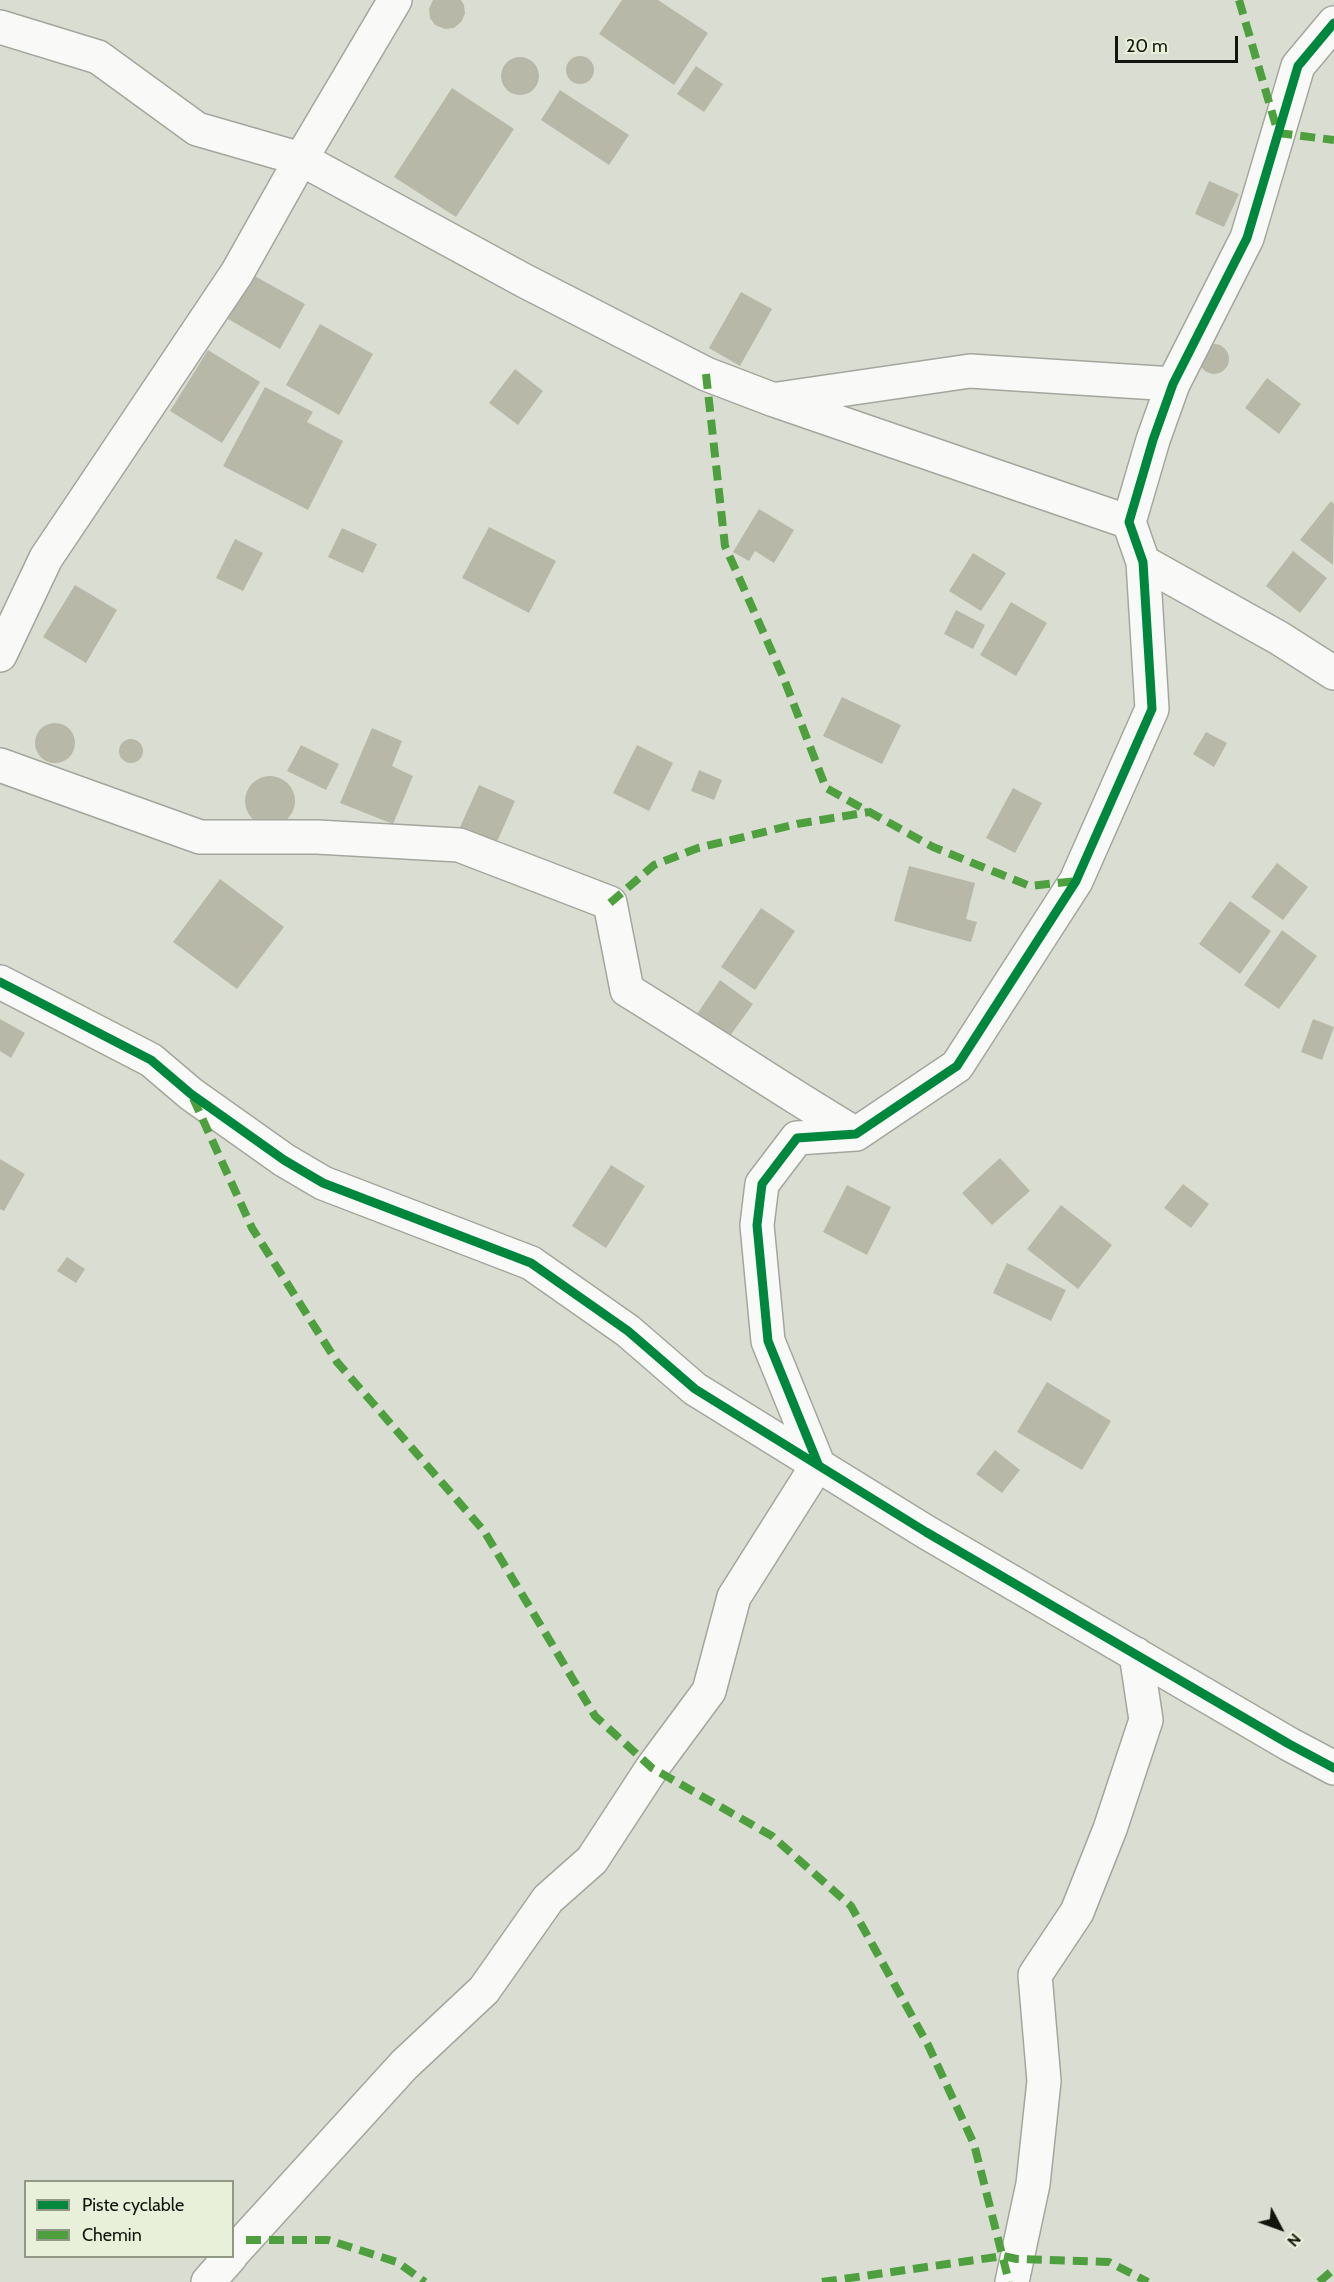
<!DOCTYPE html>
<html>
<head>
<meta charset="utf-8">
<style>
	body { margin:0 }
	#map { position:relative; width:1334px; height:2282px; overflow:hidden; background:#daded2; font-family:Cabin,sans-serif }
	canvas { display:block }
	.legend { position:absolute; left:24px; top:2180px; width:210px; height:78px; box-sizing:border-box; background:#e8f0da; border:2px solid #929888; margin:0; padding:8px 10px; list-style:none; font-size:18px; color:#12150d }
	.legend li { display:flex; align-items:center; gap:12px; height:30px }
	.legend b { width:30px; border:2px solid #929888 }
	.north { position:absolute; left:1250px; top:2198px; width:60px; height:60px; -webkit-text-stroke:4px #e8f0da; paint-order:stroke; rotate:131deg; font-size:16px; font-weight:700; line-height:24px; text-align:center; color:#12150d }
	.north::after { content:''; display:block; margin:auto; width:21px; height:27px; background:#12150d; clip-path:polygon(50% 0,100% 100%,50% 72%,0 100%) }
	.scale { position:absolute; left:1115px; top:36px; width:123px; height:27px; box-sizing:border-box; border:3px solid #12150d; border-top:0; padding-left:8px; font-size:18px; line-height:21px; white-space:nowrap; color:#12150d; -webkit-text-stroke:4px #e8f0da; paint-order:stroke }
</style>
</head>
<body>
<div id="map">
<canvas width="1334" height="2282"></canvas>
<ul class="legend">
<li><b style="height:8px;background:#00873e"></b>Piste cyclable</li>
<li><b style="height:8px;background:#4ea03e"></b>Chemin</li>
</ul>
<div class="north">N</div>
<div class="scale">20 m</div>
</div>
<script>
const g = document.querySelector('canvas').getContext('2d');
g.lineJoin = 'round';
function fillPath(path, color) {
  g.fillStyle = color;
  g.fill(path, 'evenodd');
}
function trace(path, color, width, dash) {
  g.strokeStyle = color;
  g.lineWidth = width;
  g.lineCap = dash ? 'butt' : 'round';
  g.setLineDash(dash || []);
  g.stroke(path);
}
fillPath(new Path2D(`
	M433,0H461L464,5L465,14L461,22L454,28L445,29L435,25L430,18L429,9Z
	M622,0H658L708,33L674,85L599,34Z
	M566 70a14 14 0 1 1 28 0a14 14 0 1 1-28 0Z
	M501 76a19 19 0 1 1 38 0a19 19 0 1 1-38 0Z
	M696,66L723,84L704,112L677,94Z
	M452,88L514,129L456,217L394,177Z
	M560,90L629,135L609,165L541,120Z
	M1209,181L1239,194L1224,227L1195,214Z
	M253,275L305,304L280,349L228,319Z
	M741,292L772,309L740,366L709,348Z
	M320,324L373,354L339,415L286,385Z
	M1199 359a15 15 0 1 1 30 0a15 15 0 1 1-30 0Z
	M208,350L260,382L222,443L170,411Z
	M515,369L543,391L518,425L489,403Z
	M1267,378L1301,404L1279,434L1245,408Z
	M265,387L313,412L307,422L343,441L308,510L223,466Z
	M1331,501L1334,504L1333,565L1300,540Z
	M759,509L794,530L774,563L755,551L749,561L733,552Z
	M489,527L556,561L529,613L462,578Z
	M342,528L377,544L363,573L328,557Z
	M235,539L263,553L243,591L216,578Z
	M1293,551L1327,578L1300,613L1266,586Z
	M973,553L1006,573L981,611L949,591Z
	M75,585L117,610L86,663L43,637Z
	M1011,602L1047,623L1016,676L980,655Z
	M956,610L985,625L973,649L944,634Z
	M842,697L901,725L882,764L823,736Z
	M35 743a20 20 0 1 1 40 0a20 20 0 1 1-40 0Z
	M372,728L402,741L392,766L413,776L393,824L340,803Z
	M1206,732L1227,743L1214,767L1193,754Z
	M119 751a12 12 0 1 1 24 0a12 12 0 1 1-24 0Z
	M301,745L339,764L326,790L287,771Z
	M637,745L673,763L649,811L613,793Z
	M699,770L722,780L714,800L691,791Z
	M245 801a25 25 0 1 1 50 0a25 25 0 1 1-50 0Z
	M479,785L515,801L496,844L460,827Z
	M1013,788L1042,803L1015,853L986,838Z
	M1277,863L1308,887L1283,920L1251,897Z
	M909,866L975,883L966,919L977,922L971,942L894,921Z
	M220,879L284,927L237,989L173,942Z
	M1230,901L1271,931L1240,974L1199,944Z
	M761,908L795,931L755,990L721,967Z
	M1282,930L1317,956L1279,1009L1244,985Z
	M720,980L753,1004L727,1040L695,1017Z
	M0,1019L25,1033L11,1058L0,1051Z
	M1313,1019L1334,1027L1322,1060L1301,1052Z
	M1000,1158L1030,1191L992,1225L962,1193Z
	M0,1159L25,1174L4,1211L0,1209Z
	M611,1165L645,1186L606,1248L572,1226Z
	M1183,1184L1209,1204L1191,1228L1164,1208Z
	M847,1185L891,1207L867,1255L823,1232Z
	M1061,1205L1112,1245L1078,1289L1027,1249Z
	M67,1257L85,1269L76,1283L57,1271Z
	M1007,1263L1066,1290L1051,1321L993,1293Z
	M1047,1382L1111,1421L1082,1470L1017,1432Z
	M995,1450L1020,1470L1002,1493L976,1474Z`), '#b8b8a8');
const minor = new Path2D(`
	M0,27L98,57L197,129L301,159L523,280L706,374L774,400L1129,522
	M778,399L970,371L1173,384
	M1143,562L1279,638L1334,673
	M0,655L46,558L237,273L301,159L395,0
	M0,765L200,837H317L459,845L610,903L627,990C704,1037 778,1088 856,1134
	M0,982L151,1060L191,1094L284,1160L323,1183L531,1263L628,1331L695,1389L926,1532L1289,1744L1334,1768
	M818,1464L768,1341L757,1225L762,1184L797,1138L856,1134L957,1066L1076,881L1152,709L1143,562L1129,522L1153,440L1173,384L1247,238L1298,66L1334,23
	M232,2254L404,2065L484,1990L548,1899L592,1860L652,1768L709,1691L734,1597L818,1464
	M208,2282L231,2256
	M1012,2282L1033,2184L1044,2081L1035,1975L1077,1912L1110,1829L1146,1720L1136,1654`);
trace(minor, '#a3a69d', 36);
trace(minor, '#f9faf8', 33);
trace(new Path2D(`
	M1239,0L1278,133L1334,140
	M706,374L725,546L784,679L826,788L933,847L1030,886L1076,881
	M610,903L654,865L698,848L797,824L869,812
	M193,1098L252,1228L337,1362L484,1531L595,1716L652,1768L772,1836L851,1906L928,2045L974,2144L1009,2282
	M246,2240H328L397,2262L425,2282
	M822,2282L1003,2256L1017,2259L1109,2262L1148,2282
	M1319,2282L1334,2269`), '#4ea03e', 8, [15, 8]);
trace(new Path2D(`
	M0,982L151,1060L191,1094L284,1160L323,1183L531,1263L628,1331L695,1389L926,1532L1289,1744L1334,1768
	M818,1464L768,1341L757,1225L762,1184L797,1138L856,1134L957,1066L1076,881L1152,709L1143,562L1129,522L1153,440L1173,384L1247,238L1298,66L1334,23`), '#00873e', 9);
</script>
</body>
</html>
